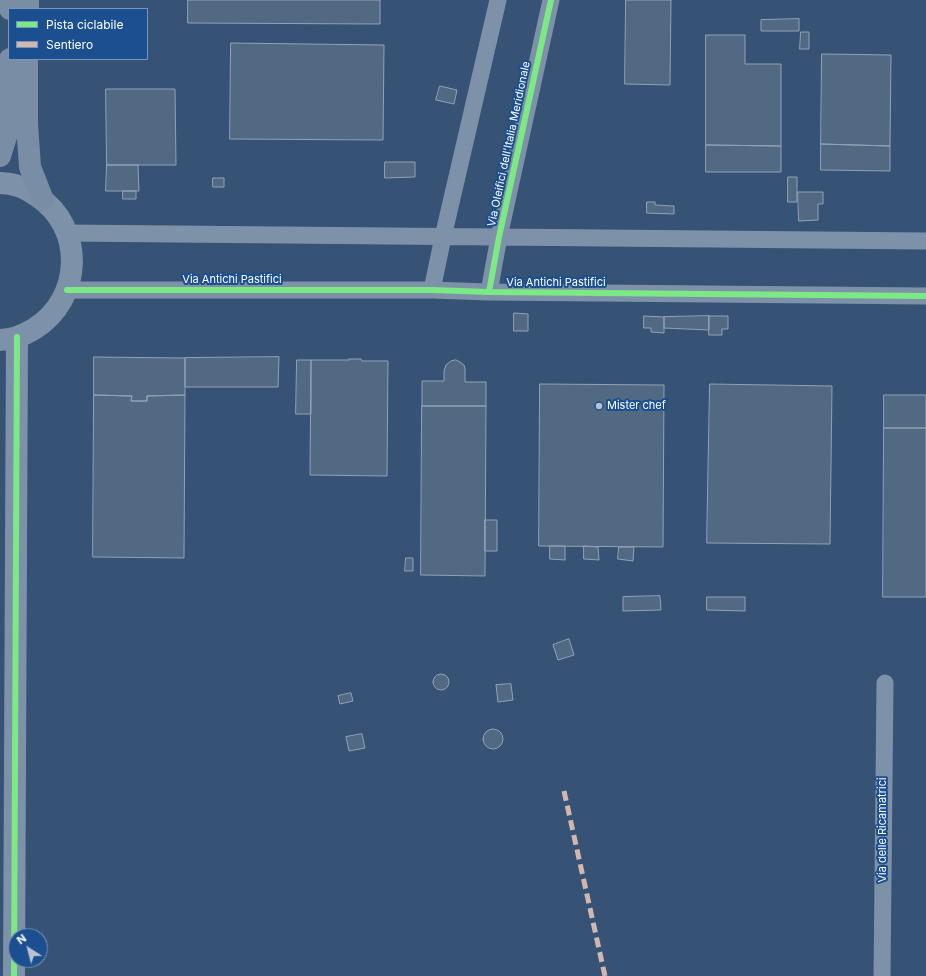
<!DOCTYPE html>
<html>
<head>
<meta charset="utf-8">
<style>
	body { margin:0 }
	#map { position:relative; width:926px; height:976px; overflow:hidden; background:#365274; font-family:Inter,sans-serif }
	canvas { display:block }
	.legend { position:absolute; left:8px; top:8px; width:140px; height:52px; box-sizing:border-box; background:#1b4f8f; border:1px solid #7695bc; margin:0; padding:5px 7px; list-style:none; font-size:12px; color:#fff }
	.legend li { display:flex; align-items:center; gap:8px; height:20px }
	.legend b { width:20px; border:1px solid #7695bc }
	.north { position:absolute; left:8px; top:928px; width:40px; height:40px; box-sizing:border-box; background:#1b4f8f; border:1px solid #7695bc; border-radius:50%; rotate:324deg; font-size:11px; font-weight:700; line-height:16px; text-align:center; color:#fff }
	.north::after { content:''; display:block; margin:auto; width:14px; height:18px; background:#b9c2ce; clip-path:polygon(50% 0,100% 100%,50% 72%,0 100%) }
</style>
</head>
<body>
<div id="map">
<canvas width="926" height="976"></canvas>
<ul class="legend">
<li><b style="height:5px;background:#7ce984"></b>Pista ciclabile</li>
<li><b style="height:5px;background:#d1b7ad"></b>Sentiero</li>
</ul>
<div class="north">N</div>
</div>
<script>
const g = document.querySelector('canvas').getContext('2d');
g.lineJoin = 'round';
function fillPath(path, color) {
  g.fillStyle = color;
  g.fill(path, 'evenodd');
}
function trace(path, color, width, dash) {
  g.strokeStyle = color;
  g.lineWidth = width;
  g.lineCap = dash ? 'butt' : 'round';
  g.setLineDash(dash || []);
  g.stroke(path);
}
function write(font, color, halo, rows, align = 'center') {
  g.font = font + ' Inter,sans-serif';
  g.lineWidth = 4;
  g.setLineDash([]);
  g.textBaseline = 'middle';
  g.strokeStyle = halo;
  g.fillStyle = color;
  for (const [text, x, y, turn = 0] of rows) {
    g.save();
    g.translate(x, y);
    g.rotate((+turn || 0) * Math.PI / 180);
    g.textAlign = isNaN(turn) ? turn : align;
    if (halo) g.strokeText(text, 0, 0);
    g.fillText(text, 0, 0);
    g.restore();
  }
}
const building = new Path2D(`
	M188,0H380V24L188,23Z
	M626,0H671L670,85L625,84Z
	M799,19V31H761V20Z
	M801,32H809V49H800Z
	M706,35H745V64H781V146L706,145Z
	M231,43L384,45L383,140L230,139Z
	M822,54L891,55L890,146L821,144Z
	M440,86L457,90L454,104L436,100Z
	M106,89H175L176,165H107Z
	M821,144L890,146V171L821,170Z
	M706,145L781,146V172H706Z
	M385,162H415V177L385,178Z
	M107,165H138L139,191H106Z
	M788,177H797V202H788Z
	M213,178H224V187H213Z
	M123,191H136V199H123Z
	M798,192H823V204H818V220L799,221Z
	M647,202H655V205L674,206V214L647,213Z
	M514,313L528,314V331H514Z
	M644,316L664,317V333L651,332V328H644Z
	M709,316V330L664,328V317Z
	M709,316H728V329H722V335H709Z
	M94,357L185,358V395L147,396V401H131L132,396L94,395Z
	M279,357L278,387H185V358Z
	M349,359H361L362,361H388L387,476L310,475L311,360H349Z
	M297,360H311V414H296Z
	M456,360L460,362L464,365L465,368V382H486V406H422V381H444V371L446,365L451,361Z
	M540,384L664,385L663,547L539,546Z
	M710,384L832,386L830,544L707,543Z
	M94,395L132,396L131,401H147V396L185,395L184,558L93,557Z
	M884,395H926V428H884Z
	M422,406H486L485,576L421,575Z
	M884,428H926V597H883Z
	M485,520H497V551H485Z
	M550,546H565V560L550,559Z
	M584,546L598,547L599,560L584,559Z
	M619,547H634L633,561L618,559Z
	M406,558H413V571H405Z
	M660,596L661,610L623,611V597Z
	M707,597H745V611L707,610Z
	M569,639L574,655L558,660L553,645Z
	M433 682a8 8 0 1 1 16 0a8 8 0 1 1-16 0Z
	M511,684L513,700L498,702L496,685Z
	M351,693L353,701L340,704L338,696Z
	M483 739a10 10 0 1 1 20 0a10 10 0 1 1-20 0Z
	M362,734L365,748L349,751L346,737Z`);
fillPath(building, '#526984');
trace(building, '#92a2b6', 1);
trace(new Path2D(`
	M67,233L926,241
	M67,290H432L489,292L926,296
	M432,290L443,237L498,0
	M489,292L499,237L551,0
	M882,976L885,683`), '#7d92a8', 17);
trace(new Path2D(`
	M0,183C13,183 26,188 37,196C85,227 83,299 34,329C24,335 12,340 0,340
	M14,976L17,337`), '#7d92a8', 22);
trace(new Path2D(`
	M10,9V0
	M28,9V0
	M27,59V124L30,167L43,200
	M0,156L9,127L10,59`), '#798da4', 22);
trace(new Path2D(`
	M564,791L605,976`), '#d1b7ad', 5, [10, 5]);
trace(new Path2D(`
	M67,290H432L489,292L926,296
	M489,292L499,237L551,0
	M14,976L17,337`), '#7ce984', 6);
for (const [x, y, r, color] of [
	[599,406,4,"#b9c2ce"]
]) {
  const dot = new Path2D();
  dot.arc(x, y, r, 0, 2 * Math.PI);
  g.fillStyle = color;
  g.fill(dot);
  trace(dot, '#1b4f8f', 1.5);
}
write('11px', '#fff', '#1b4f8f', [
	["Via Oleifici dell'Italia Meridionale",509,144,-78],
	["Via Antichi Pastifici",232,280],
	["Via Antichi Pastifici",556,283],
	["Via delle Ricamatrici",883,830,-90]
]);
write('11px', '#fff', '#1b4f8f', [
	["Mister chef",607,406]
], 'left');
</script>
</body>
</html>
